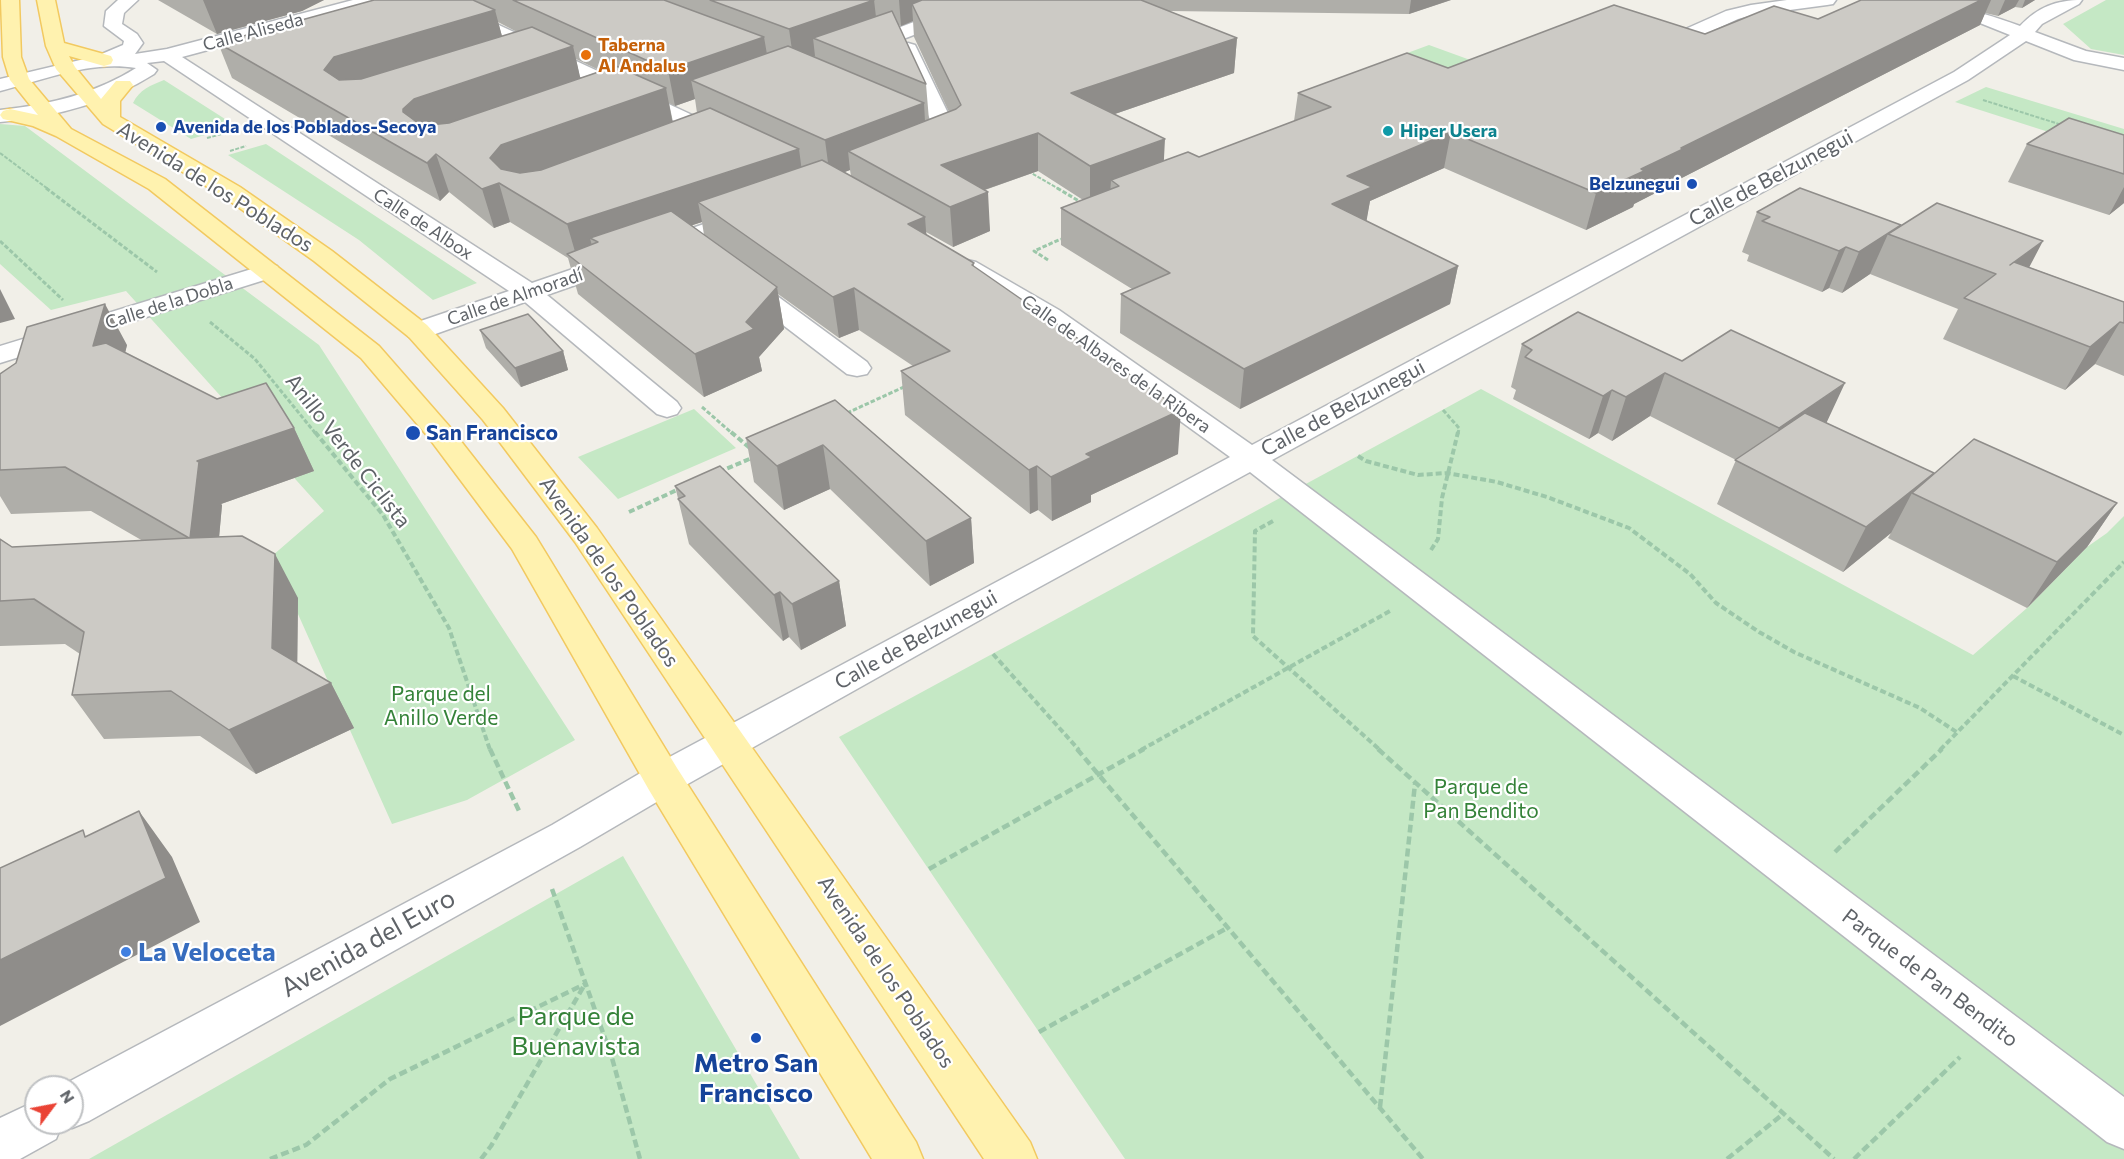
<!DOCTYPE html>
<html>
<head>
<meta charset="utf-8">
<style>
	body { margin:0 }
	#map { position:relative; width:2124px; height:1159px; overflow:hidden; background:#f1efe8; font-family:Commissioner,sans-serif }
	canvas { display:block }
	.north { position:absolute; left:24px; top:1075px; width:60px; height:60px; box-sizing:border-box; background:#fff; border:2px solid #bfc1c3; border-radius:50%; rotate:58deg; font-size:16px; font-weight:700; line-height:24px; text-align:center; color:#5f6368 }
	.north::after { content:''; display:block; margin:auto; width:21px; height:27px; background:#ea4335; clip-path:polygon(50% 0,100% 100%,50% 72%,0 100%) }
</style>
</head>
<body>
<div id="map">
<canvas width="2124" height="1159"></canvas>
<div class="north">N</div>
</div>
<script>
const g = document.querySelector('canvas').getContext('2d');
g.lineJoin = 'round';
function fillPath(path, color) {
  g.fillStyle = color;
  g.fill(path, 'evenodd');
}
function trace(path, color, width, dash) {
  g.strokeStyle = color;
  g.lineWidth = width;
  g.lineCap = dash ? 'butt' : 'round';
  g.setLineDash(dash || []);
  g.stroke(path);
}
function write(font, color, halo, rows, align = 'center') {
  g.font = font + ' Commissioner,sans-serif';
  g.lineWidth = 4.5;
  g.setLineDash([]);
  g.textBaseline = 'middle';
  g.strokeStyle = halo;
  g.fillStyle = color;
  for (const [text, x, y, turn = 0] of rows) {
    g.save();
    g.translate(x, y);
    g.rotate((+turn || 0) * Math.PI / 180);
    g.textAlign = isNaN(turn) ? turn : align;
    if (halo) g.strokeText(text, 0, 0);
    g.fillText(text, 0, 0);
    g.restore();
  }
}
fillPath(new Path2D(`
	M2106,0H2124V55L2091,49L2063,24Z
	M1429,45L1528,81L1383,62Z
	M164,80L236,126L191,139L133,103C139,90 151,85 164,80Z
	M1986,87L2124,129V179L2058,135L1955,102Z
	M0,124L25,126L319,345L575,740L467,800L392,824L272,556L324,511L126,291L51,310L0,264Z
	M266,144L477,283L433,300L359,240L228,155Z
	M1481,389L1973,655L2027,608L2087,547L2107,533L2124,516V1159H1125L839,737Z
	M694,409L736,448L618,499L578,457Z
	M623,856L800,1159H89L586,877Z`), '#c5e8c5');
const minor = new Path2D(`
	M118,0H138L124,13L122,24L137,34L143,43L135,54L167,49L353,0H382L379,4L182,57L532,283L739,212L747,210L755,212L759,217L755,222L547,295L677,402L681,408L677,414L667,417L657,414L525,302L427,337L418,339L409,337L405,331L409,325L509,291L164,61L147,63L157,70L154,74C108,103 54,117 0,122V110C48,105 95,94 136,68C91,60 43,80 0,91V79L97,56L123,45L124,41L104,26L106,11Z
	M422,0H445L733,134L737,138L733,142L726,144L719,142L425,4Z
	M972,0H997L994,4L867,53H853L851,49L853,45Z
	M1787,0H1836L1833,4L1827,5L1752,15L1738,19L1668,51H1654L1652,47L1654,43L1726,11L1751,5Z
	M1878,0C1933,0 1969,7 2020,26C2038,7 2056,0 2082,0L2079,4L2042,24L2035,32L2086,51L2124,58V70L2074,60L2026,41L1968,80L1272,460L2124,1097V1149L2107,1142L1250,472L1012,602L677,790L580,847L89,1121L72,1128L62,1124L56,1139L20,1159H0V1118L36,1101V1123H72V1087H59L552,825L649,768L1230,457L1041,320L958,272L955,267L958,262L967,260L976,262L1059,310L1252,445L1954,72L2010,35L1975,21L1887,5L1881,4Z
	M908,43L915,45L917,49L961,140L957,144L950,146L943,144L939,140L899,49L901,45Z
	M268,264L277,266L280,271L277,276L0,363V346Z
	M745,276L754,279L867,362L871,368L867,374L857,376L847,374L736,289L732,284L736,279Z`);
const major = new Path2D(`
	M1,0H19L21,57L29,79L71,129L165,179L379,346L449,426L536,537L677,768L916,1142L923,1159H872L649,790L512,549L429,438L361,358L149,189L56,136L33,126L3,119L0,115L3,111L10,109L38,115L10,80L3,57Z
	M37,0H55L64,43L111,56L113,60L111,64L104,66L69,56L75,67L101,99L116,81H130L133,85L120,101V117L240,187L332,251L427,325L503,408L597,528L1030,1142L1037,1159H984L575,542L483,420L409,337L314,261L224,197L103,124L56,69L46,46Z`);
trace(minor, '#b5b8bc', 3);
trace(major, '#f2c960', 3);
trace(new Path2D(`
	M1983,100L2062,125
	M207,138L225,133
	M230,151L246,146
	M0,153L48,189
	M1028,171L1059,189`), '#9cc7a9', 2, [4, 1.5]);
trace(new Path2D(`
	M46,188L157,272
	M1057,188L1079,201
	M0,241L63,300
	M1048,260L1034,251L1061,239
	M210,322L255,359L316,434
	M702,407L733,434
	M1443,410L1459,428L1458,434
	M847,413L906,386`), '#9cc7a9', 3, [4.5, 2]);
trace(new Path2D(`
	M315,432L383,515L449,628L490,750
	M731,432L751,449
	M1358,456L1366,461L1418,475L1447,473L1497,482L1547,497L1629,528L1690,574L1716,603L1759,632L1794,652L1920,708L1958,733
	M719,472L754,457
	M629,512L679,489
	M1273,521L1255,531L1253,636L1380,750
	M1431,550L1438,539L1442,498L1458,432
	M993,654L1079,750
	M2013,676L2124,735
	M1141,750L1390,611
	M1940,750L2124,562`), '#9cc7a9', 4, [6, 3]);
trace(new Path2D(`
	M490,749L520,813
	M1077,749L1423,1159
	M1378,749L1834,1159
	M1835,852L1942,749
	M929,869L1144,749
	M552,889L612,1058L640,1159
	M1039,1032L1229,927
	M1380,1107L1415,784
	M270,1159L306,1145L390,1079L585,984
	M481,1159L491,1146L585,984
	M1727,1159L1783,1114
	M1854,1159L1960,1057`), '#9cc7a9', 4.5, [8, 4]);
fillPath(minor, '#fff');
fillPath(major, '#fff2af');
fillPath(new Path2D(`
	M158,0H324L302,11L217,34Z
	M374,0H1451L1409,14L1168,11L1237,38L1234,73L1115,114L1164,161L1199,157L1294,121L1298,93L1448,68L1818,19L1861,0H2035L2022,8L2015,7L1998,16L1985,13L1980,25L1672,183L1671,185L1634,204L1633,207L1586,230L1444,168L1370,201L1366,221L1458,266L1450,304L1240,409L1120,333L1121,294L1132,289L1061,245V208L1083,200L1038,171L985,190L990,231L953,247L926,232L927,236L974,263V267L1178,454L1091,495V502L1052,521L1038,510L1030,514L905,415L901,371L913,366L859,330L839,338L778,294L784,329L759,357L762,371L704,397L578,294L568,258L510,222L494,228L449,192L440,201L232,78L218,43ZM913,21L914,37L949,112L929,120L926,84L898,25L901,26ZM498,22L517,32L502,36ZM576,59L601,71L580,78ZM695,99L697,113L673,122L669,103L675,106ZM850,170L851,176L844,172ZM702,222L704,235L692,225Z
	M2124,135V203L2109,215L2008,182L2027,144Z
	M1757,212L1901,225L2029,267L2124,302V376L2095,364L2065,390L1943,339L1958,309L1870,274L1842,293L1829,288L1822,292L1747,261L1749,255L1742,252Z
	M480,330L563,351L568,370L521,387L486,348Z
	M1522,344L1682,361L1827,423L1934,473L2117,503L2087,547L2027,608L1888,538L1891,533L1843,572L1717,504L1736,460L1650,416L1612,441L1598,433L1589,439L1513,399L1516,390L1511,387Z
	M127,345L125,352L217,399L294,428L314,471L221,504L222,505L219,537L298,598L297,663L331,683L354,728L256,774L200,736L104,739L72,695L80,654L65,644L0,646V539L12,547L143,541L91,511L11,514L0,496V374Z
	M835,400L971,518L974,563L930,586L830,489L784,510L754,482L746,438Z
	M675,486L839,581L846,626L801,650L789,637L783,641L689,544Z`), '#afaea9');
fillPath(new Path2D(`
	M203,0H324L302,11L217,34Z
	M874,0L878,34L813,38L815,56L794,64L789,29Z
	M899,0H966L912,4L913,21L901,26Z
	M1411,0H1451L1409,14Z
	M1981,0H1991L1980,25L1672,183L1671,185L1634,204L1633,207L1586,230L1596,193L1681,148Z
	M2005,0H2019L2015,7L1998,16Z
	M2025,0H2035L2022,8Z
	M495,10L504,44L346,93L324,70L334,57Z
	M764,37L770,72L691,80L695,99L675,106L668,70Z
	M1237,38L1234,73L1071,129V93Z
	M573,46L581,81L426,136L403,112V109L414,99Z
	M666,88L673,125L512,183H499L510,222L494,228L482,189L490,158L501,145Z
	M924,103L926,140L848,151L850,170L830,178L825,140Z
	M1451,132L1444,168L1370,201L1366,224L1332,204L1347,176Z
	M1038,133V171L944,204L941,165Z
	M1165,139L1163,177L1119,186L1111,180L1110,196L1090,204V166Z
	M799,149L804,187L698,202L702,222L601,256L598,242L590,238L595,258L578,262L567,224Z
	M436,154L449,192L440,201L427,163Z
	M2124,187V203L2109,215Z
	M988,192L990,231L953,247L950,207Z
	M925,217L928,257L908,224Z
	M1888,234L1870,274L1842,293L1859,252Z
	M2043,241L2022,281L2010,265Z
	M1846,247L1829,288L1822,292L1839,251Z
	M1458,266L1450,304L1240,409L1244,369Z
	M777,287L784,329L759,357L762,371L704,397L695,354L746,322Z
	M854,288L859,330L839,338L833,297Z
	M0,289L15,319L0,323Z
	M105,304L127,345L117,388L93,346Z
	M2120,322L2095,364L2065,390L2090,347Z
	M563,351L568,370L521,387L515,368Z
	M1665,373L1650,416L1612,441L1626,397Z
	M1845,383L1825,426L1760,472L1779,428Z
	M1612,390L1598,433L1589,439L1603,396Z
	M1181,410L1178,454L1091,495V502L1052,521L1051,477L1086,454Z
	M294,428L314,471L221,504L222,505L215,582L190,538L197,461Z
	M823,445L830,489L784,510L777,466Z
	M1037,466L1038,510L1030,514L1029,470Z
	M1934,473L1912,493L1891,533L1843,572L1866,527Z
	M2117,503L2087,547L2027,608L2057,562Z
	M971,518L974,563L930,586L926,541Z
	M275,554L298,598L297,692L272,648Z
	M839,581L846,626L801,650L792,604Z
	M780,592L789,637L783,641L774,595Z
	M331,683L354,728L256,774L229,730Z
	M139,811L172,857L200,922L0,1026V960Z`), '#8f8d8a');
const building = new Path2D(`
	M374,0H473L495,10L334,57L324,70L339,80L361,79L532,27L573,46L414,99L403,109V112L418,123L430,125L449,123L616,66L666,88L501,145L490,158L501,169L520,173L541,170L710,108L799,149L567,224L499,183L482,189L436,154L427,163L218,43Z
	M513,0H664L764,37L668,70Z
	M710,0H874L789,29Z
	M922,0H1141L1237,38L1071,93L1165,139L1090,166L1038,133L941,165L988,192L950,207L848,151L956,109L961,105L912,4Z
	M1861,0H1981L1681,148L1683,149L1641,169L1644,171L1596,193L1451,132L1347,176L1372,187L1332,204L1458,266L1244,369L1121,294L1170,273L1061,208L1119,186L1111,180L1188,152L1199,157L1331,107L1298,93L1407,53L1448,68L1614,5L1705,34L1774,6L1818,19Z
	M892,11L926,84L813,38Z
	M788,46L924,103L825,140L691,80Z
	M2069,118L2124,135V174L2027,144Z
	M822,160L925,217L908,224L974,263L972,265L1181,410L1086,454L1092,457L1051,477L1037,466L1029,470L901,371L950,351L854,288L833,297L698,202Z
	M1800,188L1901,225L1859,252L1846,247L1839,251L1762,221L1770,217L1757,212Z
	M1937,203L2043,241L2010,265L2014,262L2124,302V323L2120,322L2090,347L1964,298L1996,274L1888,234Z
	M671,211L777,287L746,322L754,329L695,354L567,254L598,242L590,238Z
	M105,304L93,346L106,343L217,399L266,383L294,428L197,461L199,462L190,538L242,536L275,554L272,648L331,683L229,730L171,691L72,695L84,632L34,599L0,601V539L12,547L189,538L65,467L0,470V374L16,363L27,327Z
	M1578,312L1682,361L1731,330L1845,383L1779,428L1665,373L1626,397L1612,390L1603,396L1525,357L1532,350L1522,344Z
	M528,314L563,351L515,368L480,330Z
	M835,400L971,518L926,541L823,445L777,466L746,438Z
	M1805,413L1934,473L1866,527L1735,460Z
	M1974,439L2117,503L2057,562L1912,493Z
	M720,466L839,581L792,604L780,592L774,595L678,499L685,496L675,486Z
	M139,811L166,878L0,960V868L83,830L85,837Z`);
fillPath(building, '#cccac5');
trace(building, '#8f8d8a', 1.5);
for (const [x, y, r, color] of [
	[586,55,6,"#e8710a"],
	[161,127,6,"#1a4fb4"],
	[1388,131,6,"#0f9aa8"],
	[1692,184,6,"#1a4fb4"],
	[413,433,8,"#1a4fb4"],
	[126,952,6,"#3f7fe0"],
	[756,1038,6,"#1a4fb4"]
]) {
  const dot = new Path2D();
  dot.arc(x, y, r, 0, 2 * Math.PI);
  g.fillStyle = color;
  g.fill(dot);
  trace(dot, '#fff', 2);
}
write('18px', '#5f6368', '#fff', [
	["Calle Aliseda",253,32,-15],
	["Calle de Albox",423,224,33],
	["Calle de Almoradí",515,297,-19],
	["Calle de la Dobla",169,303,-18],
	["Calle de Albares de la Ribera",1116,364,35]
]);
write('bold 18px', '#c56008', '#fff', [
	["Taberna",598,45],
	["Al Andalus",598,66]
], 'left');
write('bold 18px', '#164399', '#fff', [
	["Avenida de los Poblados-Secoya",173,127],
	["Belzunegui",1680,184,"right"]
], 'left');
write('bold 18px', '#0d838f', '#fff', [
	["Hiper Usera",1400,131]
], 'left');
write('21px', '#5f6368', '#fff', [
	["Calle de Belzunegui",1771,178,-28],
	["Avenida de los Poblados",215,187,32],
	["Calle de Belzunegui",1343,408,-28],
	["Anillo Verde Ciclista",348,451,52],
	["Avenida de los Poblados",609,572,55],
	["Calle de Belzunegui",916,640,-29],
	["Avenida de los Poblados",886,972,56],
	["Parque de Pan Bendito",1930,978,37]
]);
write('bold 21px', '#164399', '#fff', [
	["San Francisco",426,433]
], 'left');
write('21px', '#348238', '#fff', [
	["Parque del",441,694],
	["Anillo Verde",441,718],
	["Parque de",1481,787],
	["Pan Bendito",1481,811]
]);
write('26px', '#5f6368', '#fff', [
	["Avenida del Euro",368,943,-29]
]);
write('bold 26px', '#366cbe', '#fff', [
	["La Veloceta",138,952]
], 'left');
write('26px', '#348238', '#fff', [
	["Parque de",576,1016],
	["Buenavista",576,1046]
]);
write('bold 26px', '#164399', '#fff', [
	["Metro San",756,1063],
	["Francisco",756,1093]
]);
</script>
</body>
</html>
